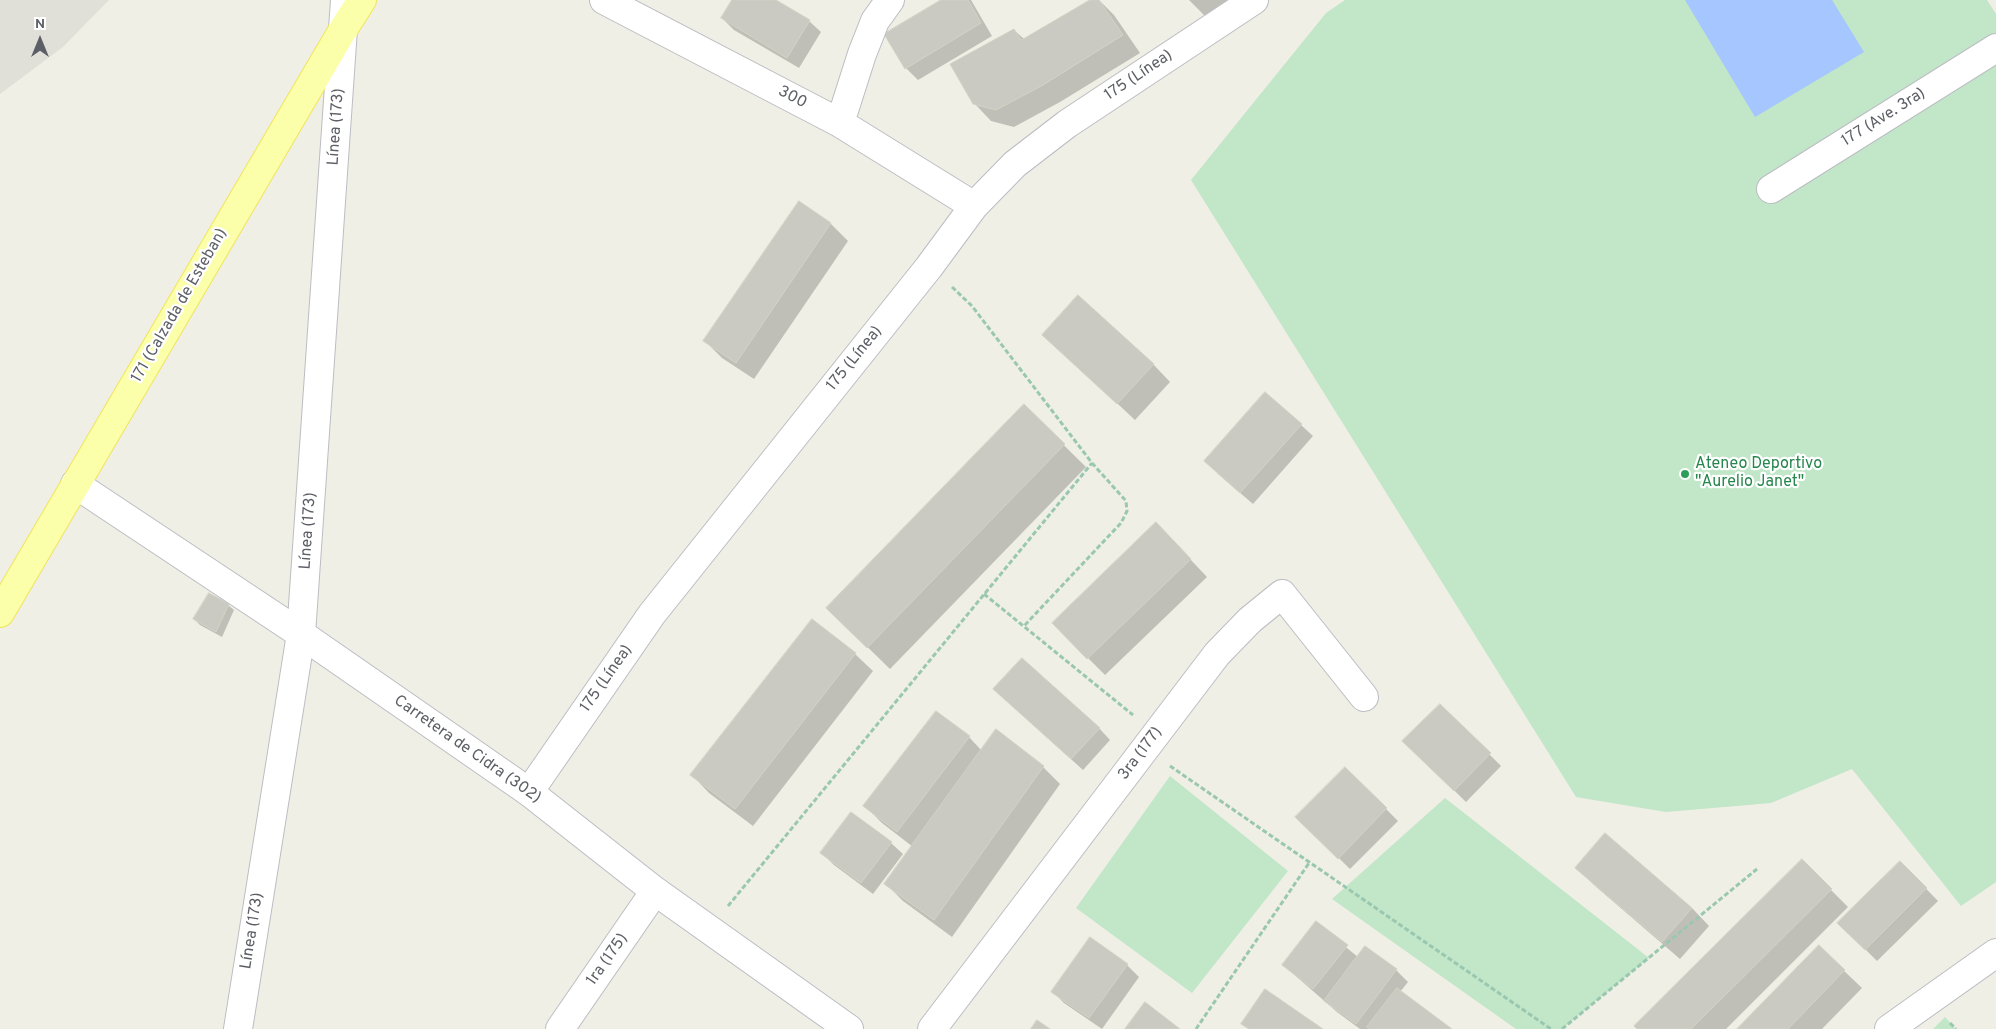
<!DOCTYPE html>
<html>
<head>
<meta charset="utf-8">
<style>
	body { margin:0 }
	#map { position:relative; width:1996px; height:1029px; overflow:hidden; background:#efefe5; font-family:Overpass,sans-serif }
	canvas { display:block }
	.north { position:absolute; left:15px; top:15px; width:50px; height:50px; -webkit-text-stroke:4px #fff; paint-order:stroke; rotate:0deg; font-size:14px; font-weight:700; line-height:20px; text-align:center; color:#5c5f65 }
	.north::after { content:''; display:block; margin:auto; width:18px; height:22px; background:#5c5f65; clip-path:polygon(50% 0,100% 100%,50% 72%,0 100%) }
</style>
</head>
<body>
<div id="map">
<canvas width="1996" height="1029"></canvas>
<div class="north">N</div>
</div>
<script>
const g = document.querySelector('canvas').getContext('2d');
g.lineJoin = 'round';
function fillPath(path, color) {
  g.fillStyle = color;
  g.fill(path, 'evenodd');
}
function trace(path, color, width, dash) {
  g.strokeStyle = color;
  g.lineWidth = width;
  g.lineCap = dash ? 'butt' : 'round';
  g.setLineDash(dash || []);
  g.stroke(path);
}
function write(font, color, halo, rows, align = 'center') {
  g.font = font + ' Overpass,sans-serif';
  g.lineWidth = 4.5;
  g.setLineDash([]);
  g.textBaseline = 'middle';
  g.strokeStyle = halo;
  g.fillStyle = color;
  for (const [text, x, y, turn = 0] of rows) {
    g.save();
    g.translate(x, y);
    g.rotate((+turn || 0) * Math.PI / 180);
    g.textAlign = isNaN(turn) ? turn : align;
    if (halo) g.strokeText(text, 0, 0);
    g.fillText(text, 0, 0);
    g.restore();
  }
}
fillPath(new Path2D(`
	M0,0H109L63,47L0,94Z`), '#e0e0d9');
fillPath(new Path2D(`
	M1345,0H1987L1996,14V882L1961,906L1852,769L1771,803L1666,812L1576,797L1191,180L1326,13Z
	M1170,776L1288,871L1192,993L1076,908Z
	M1445,798L1649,958L1562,1029H1516L1332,899Z
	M1945,1017L1956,1029H1933Z`), '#c1e6c8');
fillPath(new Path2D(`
	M1685,0H1832L1864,52L1755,117Z`), '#a5c6ff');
fillPath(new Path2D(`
	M733,0H774L809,21L821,32L799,68L734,30L722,18Z
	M944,0H971L992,36L918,80L906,68Z
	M1092,0H1099L1114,15L1140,53L1060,102L1014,127L991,121L974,103L1014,30L1024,39Z
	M1189,0H1234L1207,18Z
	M799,202L831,224L848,241L754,379L722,358L705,341Z
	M1044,335L1153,364L1170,382L1135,420Z
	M1024,406L1086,467L890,669L850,630Z
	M1301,425L1313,436L1253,504L1217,473Z
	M1173,541L1207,577L1105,675L1088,658Z
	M228,605L234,610L222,637L200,625L194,619Z
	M855,654L873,671L753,826L709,793L692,775Z
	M1007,701L1099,728L1110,740L1083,770Z
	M1440,705L1501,766L1466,802L1404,741Z
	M969,737L982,751L1043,767L1060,784L952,937L903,901L886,884L913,847L882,823L865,806Z
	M1345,768L1398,821L1350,869L1297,817Z
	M891,843L903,854L873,894L834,865L822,853Z
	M1802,861L1848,907L1726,1029H1639Z
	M1900,862L1938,901L1877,961L1839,923Z
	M1577,868L1692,908L1709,926L1680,959L1594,885Z
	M1316,923L1358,957L1396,970L1408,982L1400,992L1449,1029H1360L1337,1012L1283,965Z
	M1090,939L1127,965L1139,977L1102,1029L1064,1003L1053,992Z
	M1819,947L1862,988L1822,1029H1739Z`), '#0003');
const building = new Path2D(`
	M732,0H776L810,20L787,58L721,18Z
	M941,0H968L981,23L905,69L884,34Z
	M1090,0H1099L1123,35L1043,85L996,110L973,104L950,64L1014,29L1021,40Z
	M799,201L831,223L736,363L703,341Z
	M1078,295L1154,364L1117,404L1042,335Z
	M1265,392L1302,424L1240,493L1204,461Z
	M1024,404L1065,444L867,648L826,608Z
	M1156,522L1191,559L1087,659L1052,623Z
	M209,593L229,604L216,632L193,619Z
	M812,619L856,653L735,809L690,775Z
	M1022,658L1100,728L1071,759L993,689Z
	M1440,704L1491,753L1454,791L1402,741Z
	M936,711L970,736L897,832L863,806Z
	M996,729L1044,766L934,920L884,884Z
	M1345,767L1387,808L1338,859L1295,817Z
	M851,812L892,842L861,883L820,853Z
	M1605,833L1692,908L1662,942L1575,868Z
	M1802,859L1832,889L1691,1029H1637L1634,1026Z
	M1900,861L1927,888L1865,950L1837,923Z
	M1316,921L1348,945L1313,989L1282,965Z
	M1090,937L1128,964L1089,1018L1051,992Z
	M1819,945L1845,970L1788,1029H1737Z
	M1365,946L1397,969L1356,1024L1324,1001Z
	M1397,988L1452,1029H1370L1367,1027Z
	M1265,989L1323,1029H1249L1241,1024Z
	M1145,1002L1180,1029H1125Z
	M1037,1020L1050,1029H1031Z`);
fillPath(building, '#cac9c2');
trace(building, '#d4d2c3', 1);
const street = new Path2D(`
	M604,0L840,123L974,206
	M840,123L862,54L875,21L890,0
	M1771,189L1996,48
	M529,792L652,614L929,267L974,206L1015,164L1067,124L1254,0
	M238,1029L301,634L345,0
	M560,1029L655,891
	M932,1029L1217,654L1250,620L1282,594L1364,697
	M1889,1029L1996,953`);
const secondary = new Path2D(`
	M75,484L301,634L529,792L655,891L849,1029`);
const primary = new Path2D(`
	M0,613L344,28L362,0`);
trace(street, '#bcbdc3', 30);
trace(secondary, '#babcc3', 30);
trace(primary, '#f1e55b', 30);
trace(new Path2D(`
	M952,287L972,306L1092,463L1126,501L1127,511L1121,523L1024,626
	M984,594L1133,715
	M1170,766L1551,1029
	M728,906L1092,463
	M1950,1023L1956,1029
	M1196,1029L1309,863
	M1562,1029L1757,869`), '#9ac7b0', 3, [5, 2.5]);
trace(street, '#fff', 28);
trace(secondary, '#fff', 28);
trace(primary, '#fcffaa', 28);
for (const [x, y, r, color] of [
	[1685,474,5,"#2e9e5b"]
]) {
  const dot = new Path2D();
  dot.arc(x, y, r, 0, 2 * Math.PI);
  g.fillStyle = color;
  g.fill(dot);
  trace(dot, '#fff', 2);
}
write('16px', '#5c5f65', '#fff', [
	["175 (Línea)",1139,76,-34],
	["300",792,98,28],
	["177 (Ave. 3ra)",1884,118,-32],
	["Línea (173)",337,127,-86],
	["171 (Calzada de Esteban)",180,306,-60],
	["175 (Línea)",855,359,-51],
	["Línea (173)",309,531,-86],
	["175 (Línea)",607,679,-55],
	["Carretera de Cidra (302)",467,750,35],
	["3ra (177)",1141,754,-53],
	["Línea (173)",253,931,-81],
	["1ra (175)",608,960,-55]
]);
write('16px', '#27864d', '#fff', [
	["Ateneo Deportivo",1695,465],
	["\"Aurelio Janet\"",1695,483]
], 'left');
</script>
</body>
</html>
